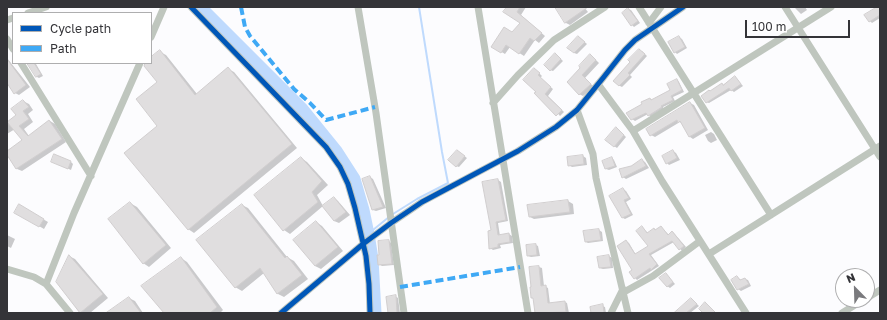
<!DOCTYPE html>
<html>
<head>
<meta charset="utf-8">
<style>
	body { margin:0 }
	#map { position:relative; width:887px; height:320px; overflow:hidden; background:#fcfcfe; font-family:"Golos Text",sans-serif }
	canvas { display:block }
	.frame { position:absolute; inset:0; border:8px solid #343438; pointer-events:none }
	.legend { position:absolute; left:12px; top:12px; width:140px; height:52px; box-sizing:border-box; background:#fff; border:1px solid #aeaeaf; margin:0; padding:5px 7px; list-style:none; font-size:12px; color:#343438 }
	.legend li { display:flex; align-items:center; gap:8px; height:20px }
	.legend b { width:20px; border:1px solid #aeaeaf }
	.north { position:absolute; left:835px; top:268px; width:40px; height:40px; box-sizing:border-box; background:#fff; border:1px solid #aeaeaf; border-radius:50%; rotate:337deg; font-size:11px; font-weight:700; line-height:16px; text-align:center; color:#343438 }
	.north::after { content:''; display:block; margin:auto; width:14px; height:18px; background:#7a7a7d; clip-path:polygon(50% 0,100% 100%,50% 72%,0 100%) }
	.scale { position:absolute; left:745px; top:20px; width:105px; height:18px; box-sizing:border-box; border:2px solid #343438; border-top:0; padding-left:5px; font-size:12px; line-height:14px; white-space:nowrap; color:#343438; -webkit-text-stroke:3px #fff; paint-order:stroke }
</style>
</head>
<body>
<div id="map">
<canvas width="887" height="320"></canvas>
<div class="frame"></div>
<ul class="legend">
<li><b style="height:5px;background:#0057b8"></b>Cycle path</li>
<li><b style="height:5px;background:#3fa9f5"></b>Path</li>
</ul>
<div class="north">N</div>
<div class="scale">100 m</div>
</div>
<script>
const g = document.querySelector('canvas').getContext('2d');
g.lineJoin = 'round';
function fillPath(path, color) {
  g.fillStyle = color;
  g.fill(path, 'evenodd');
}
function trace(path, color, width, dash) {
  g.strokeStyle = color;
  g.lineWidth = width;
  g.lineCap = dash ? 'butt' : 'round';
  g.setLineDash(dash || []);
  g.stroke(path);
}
fillPath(new Path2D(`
	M508,7H526L521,15L545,36L539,43L535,40L524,56L510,47L505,54L493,47L512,34L521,23Z
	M556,7H584L588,12L570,25L566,23Z
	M796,7H805L807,10L801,14L795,8Z
	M879,7H880V18L872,23L870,21Z
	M628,9L631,10L640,23L634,27L632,25Z
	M579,37L587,44L577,54L574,53Z
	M679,37L682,39L687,48L677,54L675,52Z
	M642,51L647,56L630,75L632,77L622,87L620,86L614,81Z
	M160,52L166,55L197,94L228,69L234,72L297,148L194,233L188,229L159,126L158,82L146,63H151V59Z
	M558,56L563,61L553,71L550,70Z
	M7,58L30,87L19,95L15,93L7,74Z
	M594,58L599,63L585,78L594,87L583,96L579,94L568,82Z
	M32,63L36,64L43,76L39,78L37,77L29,65Z
	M537,71L542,76L540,78L553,89L548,96L564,112L560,116L537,91Z
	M735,77L743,86L734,92L731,90L709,103L706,102L710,92L723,85Z
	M677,80L679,82L684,92L673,97L675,101L663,107L664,109L651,117L648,114L635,121L632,119L643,105L642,103L650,99L653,100L671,90Z
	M23,101L29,104L33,110L28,114L33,122L24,129L29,136L50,121L55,124L66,142L22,171L17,169L7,152L24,140L15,129L7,134V123L17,115Z
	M690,103L694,105L708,130L693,139L690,137L682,124L680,122L655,137L651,135Z
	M619,130L626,137L617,148L614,146Z
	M711,132L714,134L717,140L711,143L708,141L705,135Z
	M673,151L676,153L680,160L669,165L667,163Z
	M460,153L467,158L459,167L456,166Z
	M583,156L586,158L587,165L572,167L569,165Z
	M301,158L307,162L328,185L317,195L323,206L334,198L338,201L350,215L339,223L334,221L323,206L290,234L284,230L256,195Z
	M612,158L614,160L617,167L609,170L606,169Z
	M642,160L645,162L649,168L626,179L623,177L631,166Z
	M71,162L73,164L71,170L55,163Z
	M370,177L373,179L386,208L376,211L373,210L363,180Z
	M498,180L501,182L508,221L498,223L500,236L509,234L512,236L513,243L500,245L501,248L493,250L490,248Z
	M623,189L626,191L631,199L626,202L633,215L625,219L623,218Z
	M568,201L573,204L574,214L534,219L530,217L529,206Z
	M130,203L137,207L171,248L149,267L143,263Z
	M19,205L48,222L44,229L15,212Z
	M242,205L248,208L287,257L294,261L308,279L284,297L278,294L264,273L242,291L235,287Z
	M316,222L322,226L343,251L321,269L315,266Z
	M642,227L648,233L654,229L656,230L661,227L669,235L673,232L686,247L682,251L674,242L651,255L659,266L637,280L635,278L626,241L629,243L636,255L649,247Z
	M599,230L602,232L603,241L588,243L586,242Z
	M7,235L15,239L11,248L7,246Z
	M389,241L391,243L394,265L382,266L379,264Z
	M536,245L538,246L540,256L531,257L528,256Z
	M69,256L75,259L108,298L90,313H80L57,282Z
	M609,256L612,258L613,268L603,269L600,268Z
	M181,258L187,262L223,310L220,313H165Z
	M539,267L542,268L544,286L548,288L550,304L565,302L567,303L569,313H536L535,299L532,298Z
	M666,274L675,284L670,288L667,286Z
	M737,277L741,280L745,279L748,280L751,286L741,291L738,289Z
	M395,296L398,298L400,313H389Z
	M129,298L135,301L143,313H108Z
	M692,299L699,306L690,313H681Z
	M602,306L605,307L606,313H592Z`), '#0003');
trace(new Path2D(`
	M393,214L417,199L448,183L442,152L419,7
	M368,234L389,217`), '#bfdafd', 2);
trace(new Path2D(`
	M200,7L302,109L336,151L354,179L363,210L368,234L372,259L375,313`), '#bfdafd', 13);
const building = new Path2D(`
	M507,7H520L517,12L542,33L534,41L530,38L519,54L506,45L501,53L491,47L504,27L512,32L520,23L503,12Z
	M555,7H588L565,23Z
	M877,7H880V15L869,22L864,15Z
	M628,8L638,21L631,26L622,13Z
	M578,36L585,42L574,53L567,48Z
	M679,36L685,47L674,53L668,42Z
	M639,49L645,54L628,73L630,75L619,86L613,81L630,62L628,60Z
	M160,50L195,95L228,67L292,144L188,230L124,153L157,126L136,99L157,82L144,66L145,63H151V57Z
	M555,53L561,59L550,71L544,65Z
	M590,54L596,60L582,75L591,84L579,95L567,82L580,68L579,66Z
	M7,59L26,85L14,94L7,83Z
	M27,63H34L41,74L36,77Z
	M534,68L540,73L538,75L551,87L545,94L562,110L556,116L534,93L536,92L523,80Z
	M735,76L741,84L731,91L729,88L706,103L701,96L709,90L710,91L722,83L723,85Z
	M677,79L682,90L671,96L673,100L661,106L662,107L648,116L646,113L631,120L626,113L642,104L641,102L650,98L651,100L670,90L667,84Z
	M23,100L29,107L23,111L29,119L19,126L28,136L49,120L62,139L16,169L7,155V151L22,140L7,122L16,115L11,109Z
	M690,102L705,128L689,137L680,121L678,123L677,120L650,136L646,129Z
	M616,127L624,135L614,147L605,140Z
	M457,150L465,156L456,167L448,160Z
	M673,150L677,158L666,164L662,156Z
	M54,154L71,161L68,169L51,162Z
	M583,155L584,164L568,166L567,157Z
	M301,157L322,181L312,192L318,202L283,231L254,195Z
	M612,157L615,166L605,169L602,161Z
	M642,159L646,166L622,178L619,169L631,166Z
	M370,176L383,207L372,210L362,179Z
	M498,179L506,220L496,222L498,235L509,233L510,242L498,244V247L489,249L488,231L491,230L482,182Z
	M623,188L629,198L624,200L631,214L622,218L609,196Z
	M334,197L346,212L334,221L322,206Z
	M568,200L570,212L529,217L527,205Z
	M130,202L166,245L143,264L108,219Z
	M19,204L44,219L39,227L14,213Z
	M242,204L285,258L287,256L302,275L277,294L260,268L235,288L196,240Z
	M316,221L338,247L315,266L293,240Z
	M642,226L647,233L654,228L655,230L661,226L668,235L672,231L684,246L679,250L672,241L649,254L657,264L651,270L650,268L634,279L629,272L632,270L617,246L626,240L635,254L648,246L636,231Z
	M599,229L601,240L585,242L583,231Z
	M389,240L392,264L378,265L377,255H379L378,241Z
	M536,244L537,255L527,256L526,245Z
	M69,255L103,294L80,313L56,282Z
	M609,255L611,267L599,268L597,257Z
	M181,257L217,307L210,313H164L141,286Z
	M539,266L541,286L546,285L548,303L565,301L566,312L535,313L533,298H531L530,287H531L529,267Z
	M666,273L673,282L667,287L659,278Z
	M737,276L740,280L745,278L749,284L737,290L731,280Z
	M396,295L397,313H388L386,297Z
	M129,297L141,313H106Z
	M691,298L697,304L686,313H674Z
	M705,302L716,313H703L699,309Z
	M603,304L604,313H591L590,307Z`);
fillPath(building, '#e0dedf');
trace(building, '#d1cecf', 1);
trace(new Path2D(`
	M191,7L326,147L340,167L348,184L355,208L366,256L369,284L370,313
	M358,7L376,113L404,313
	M478,7L528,313
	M639,7L771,215
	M785,7L880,157
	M28,13L46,7
	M7,20L13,18
	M649,23L661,7
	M151,37L164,7
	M7,39L13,49
	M21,63L91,176
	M598,84L633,131L662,181L746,313
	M493,103L518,75L554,40L605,7
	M577,110L593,154L596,178L628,313
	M633,131L831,7
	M709,254L880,146
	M7,269L34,277L46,284L70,313
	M46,284L74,213L140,63
	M624,292L653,276L700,241
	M867,298L880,290
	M281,313L363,244L391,223L422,202L518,151L556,127L577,110L603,78L625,50L635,40L683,7
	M611,313L623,289
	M842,313L863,300`), '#bfc6be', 7);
trace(new Path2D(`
	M241,7L245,27L250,36L294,89L310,103L326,120L375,107
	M400,287L520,267`), '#3fa9f5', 4, [8, 4]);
trace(new Path2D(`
	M191,7L326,147L340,167L348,184L355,208L366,256L369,284L370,313
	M281,313L363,244L391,223L422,202L518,151L556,127L577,110L603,78L625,50L635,40L683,7`), '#0057b8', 5);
</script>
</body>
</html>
